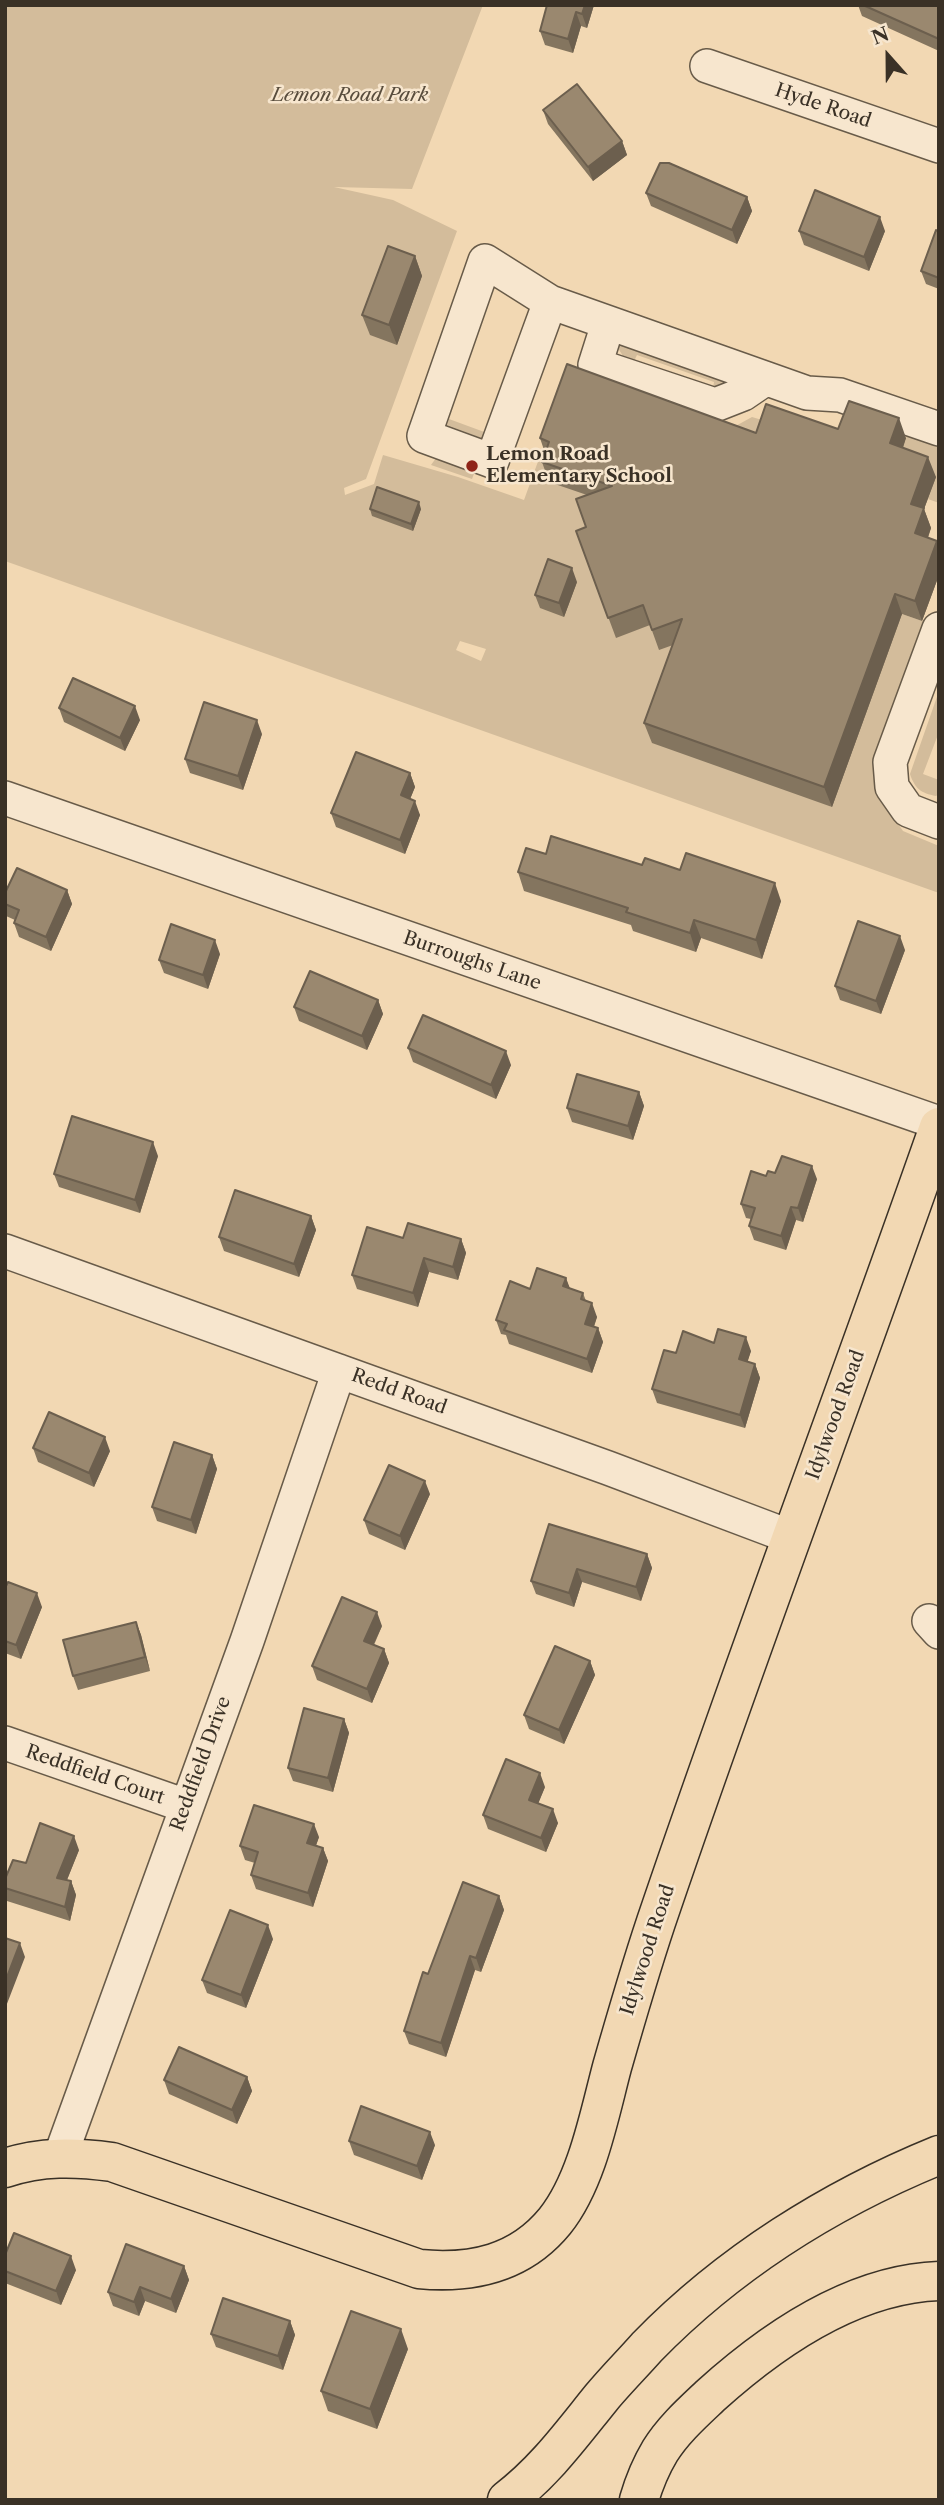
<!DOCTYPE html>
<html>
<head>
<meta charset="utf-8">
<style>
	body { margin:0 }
	#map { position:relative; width:944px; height:2505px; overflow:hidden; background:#f2d8b3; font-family:"Libre Caslon Text",serif }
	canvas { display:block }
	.frame { position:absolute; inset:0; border:7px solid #3a3126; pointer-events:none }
	.north { position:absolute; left:853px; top:21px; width:70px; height:70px; -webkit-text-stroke:5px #f7e6ce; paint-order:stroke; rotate:339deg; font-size:19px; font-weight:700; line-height:28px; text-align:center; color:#3a3126 }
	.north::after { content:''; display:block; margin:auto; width:24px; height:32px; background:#3a3126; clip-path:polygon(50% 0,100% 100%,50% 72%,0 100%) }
</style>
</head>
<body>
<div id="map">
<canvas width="944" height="2505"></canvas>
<div class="frame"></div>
<div class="north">N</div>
</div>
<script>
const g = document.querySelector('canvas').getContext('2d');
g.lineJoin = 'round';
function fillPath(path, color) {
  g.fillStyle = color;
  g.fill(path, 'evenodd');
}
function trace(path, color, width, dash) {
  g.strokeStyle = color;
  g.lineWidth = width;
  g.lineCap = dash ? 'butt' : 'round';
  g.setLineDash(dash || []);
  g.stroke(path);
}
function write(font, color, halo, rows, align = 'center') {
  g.font = font + ' "Libre Caslon Text",serif';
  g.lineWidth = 5;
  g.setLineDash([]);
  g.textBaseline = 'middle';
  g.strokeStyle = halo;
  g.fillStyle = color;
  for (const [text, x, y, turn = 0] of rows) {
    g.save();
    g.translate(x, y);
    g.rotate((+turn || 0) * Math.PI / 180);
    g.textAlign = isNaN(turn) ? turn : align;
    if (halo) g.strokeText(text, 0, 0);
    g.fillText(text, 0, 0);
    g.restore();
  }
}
fillPath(new Path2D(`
	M5,5H483L412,189L334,187L393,200L457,231L366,479L344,488L345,495L374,484L383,455L458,477L524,500L540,456L557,462L606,502L650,625L680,642L831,807L902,614L928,623L916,641L883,733L892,815L903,831L939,846V893L5,561ZM460,641L486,649L481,661L456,650Z
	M619,344L732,382L713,388L714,382L637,355L634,361H626L618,348Z
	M752,417L772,423L761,453L732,428Z
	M449,419L487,433L484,439L447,425Z
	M907,435L939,448V503L928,499L935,478L896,468Z
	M436,458L475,471L472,479L431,465Z
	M939,691V732L923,774L939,780V794L936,796C921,793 915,789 910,774Z`), '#d3bc9b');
const minor = new Path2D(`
	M707,66L939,146
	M550,302L492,461L424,436L485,261L550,302L807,393L840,395L939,429
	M608,324L595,365L715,405L743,394L765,379
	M939,629L890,762L892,787L908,810L939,822
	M5,798L939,1123
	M5,1251L608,1468L791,1537
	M929,1621L939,1632
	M5,1743L186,1806
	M60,2157L247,1641L339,1371`);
const major = new Path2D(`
	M5,2168C42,2156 75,2157 112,2162L419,2269C472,2274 520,2264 555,2221C587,2181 599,2116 612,2067C626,2018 640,1970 656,1922C746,1656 846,1393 939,1127`);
const highway = new Path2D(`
	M507,2500C545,2471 571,2435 601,2398C615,2381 632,2364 647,2347C729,2263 831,2199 939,2155
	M639,2500C644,2483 651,2466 660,2451C673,2430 692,2413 710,2396C772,2340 852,2284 939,2281`);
trace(minor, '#685b49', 36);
trace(major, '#3a3126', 41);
trace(highway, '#3a3126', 41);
trace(minor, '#f7e6ce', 33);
trace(major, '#f2d8b3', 38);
trace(highway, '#f2d8b3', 38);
fillPath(new Path2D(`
	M547,5H594L587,28L581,26L573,53L545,45L540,31Z
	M858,5H939V51L862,16Z
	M543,110L622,141L627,155L593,181L548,124Z
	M646,193L747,197L752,211L737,244L651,206Z
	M799,231H885L869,271L804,245Z
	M939,232V289L926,284L921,271Z
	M415,256L422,276L397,345L370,335L362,315Z
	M838,429L906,438L903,448L936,477L924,509L931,528L928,538L937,541L939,547V575L922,621L902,614L832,807L652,743L644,723L673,645L659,650L650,625L616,638L576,531L586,527L587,495L549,482L542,462L545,453L540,438L756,433Z
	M370,509H421L413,531L372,516Z
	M577,582L564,617L540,608L535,595Z
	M59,708L140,720L125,751L64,722Z
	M262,734L243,790L190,773L185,759Z
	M410,773L415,787L410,799L420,815L405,854L336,827L331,813Z
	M642,865L680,870L781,901L762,959L701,938L696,952L633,931L631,925L524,891L518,872Z
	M67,890L72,904L51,951L19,937L14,923L15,920L6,916L5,914V893Z
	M905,950L881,1014L840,1000L835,986Z
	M220,954L208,989L164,973L159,960Z
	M378,1000L383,1014L367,1050L299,1021L294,1007Z
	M408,1048L511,1065L496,1099L413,1062Z
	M639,1092L644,1106L633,1140L572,1122L567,1108Z
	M158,1156L140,1213L59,1187L54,1174Z
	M775,1173L817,1179L803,1222L796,1220L786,1250L754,1240L749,1226L751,1219L746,1218L741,1204L766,1176Z
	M311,1216L316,1230L299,1277L224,1251L219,1237Z
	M403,1238L461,1239L466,1253L458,1280L429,1272L418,1307L357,1289L352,1275Z
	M566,1278L569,1288L583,1293L586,1301L597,1317L594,1327L598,1328L603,1342L592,1373L509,1344L506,1335L501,1334L496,1320L530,1289Z
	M714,1343L751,1351L747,1362L755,1364L760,1378L745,1428L657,1403L652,1389L676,1353Z
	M33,1448L110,1451L94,1487L38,1462Z
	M212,1455L217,1469L196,1534L157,1521L152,1507Z
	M430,1494L405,1550L369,1534L364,1520Z
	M549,1524L647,1554L652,1568L641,1601L582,1582L574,1607L536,1594L531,1581Z
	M5,1588L42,1607L21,1659L5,1653Z
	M136,1622L141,1635L150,1671L78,1690L73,1676Z
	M382,1626L374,1645L384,1649L389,1663L372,1703L317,1680L312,1666Z
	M590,1661L595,1675L564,1744L529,1729L524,1715Z
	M344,1719L349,1733L333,1792L293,1781L288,1768Z
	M545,1787L538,1803L558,1823L546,1852L488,1829L483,1815Z
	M319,1837L316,1845L323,1848L328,1861L313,1907L256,1889L251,1875L255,1863L245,1860L240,1846Z
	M79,1850L67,1880L71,1881L76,1895L70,1921L7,1901L5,1896V1879L26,1863Z
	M499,1896L504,1910L481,1972L475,1970L446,2057L409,2044L404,2031L428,1974Z
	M273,1939L246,2008L207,1993L202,1980Z
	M247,2077L252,2091L237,2124L169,2094L164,2080Z
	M349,2141L435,2145L422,2180L354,2155Z
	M5,2255L76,2270L61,2305L5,2283Z
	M184,2266L189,2280L176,2313L145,2301L139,2316L113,2306L108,2292Z
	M290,2321L295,2335L283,2370L216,2347L211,2334Z
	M408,2349L377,2429L328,2411L321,2391Z`), '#84755f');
fillPath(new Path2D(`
	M585,5H594L587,28L582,14Z
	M576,12L581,26L573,53L568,39Z
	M622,141L627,155L593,181L588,167Z
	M747,197L752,211L737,244L732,230Z
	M880,217L885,231L869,271L864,257Z
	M415,256L422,276L397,345L389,325Z
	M899,418L906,438L897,464L890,443Z
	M928,457L936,477L924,509L931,528L922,553L915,533L911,504Z
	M419,502L421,509L413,531L411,524Z
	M937,541L939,547V575L922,621L915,601Z
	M572,568L577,582L564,617L559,603Z
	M895,594L902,614L832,807L824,787Z
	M135,706L140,720L125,751L120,738Z
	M257,720L262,734L243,790L238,776Z
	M410,773L415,787L406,809L401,795Z
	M415,801L420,815L405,854L400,840Z
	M775,883L781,901L762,959L756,940Z
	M67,890L72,904L51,951L46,937Z
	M694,920L701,938L696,952L690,933Z
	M900,936L905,950L881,1014L876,1001Z
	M215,940L220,954L208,989L203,975Z
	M378,1000L383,1014L367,1050L362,1036Z
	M506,1051L511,1065L496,1099L491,1085Z
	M639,1092L644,1106L633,1140L628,1126Z
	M153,1142L158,1156L140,1213L135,1200Z
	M812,1166L817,1179L803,1222L798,1208Z
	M791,1207L796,1220L786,1250L781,1236Z
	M311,1216L316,1230L299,1277L294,1264Z
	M461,1239L466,1253L458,1280L453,1267Z
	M424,1258L429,1272L418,1307L413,1293Z
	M566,1278L571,1291L563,1286Z
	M592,1303L597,1317L590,1337L585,1324Z
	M598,1328L603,1342L592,1373L587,1359Z
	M746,1337L751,1351L744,1373L739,1359Z
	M755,1364L760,1378L745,1428L740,1415Z
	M105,1437L110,1451L94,1487L89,1473Z
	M212,1455L217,1469L196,1534L191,1520Z
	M425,1481L430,1494L405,1550L400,1536Z
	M647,1554L652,1568L641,1601L636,1587Z
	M577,1569L582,1582L574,1607L569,1593Z
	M37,1593L42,1607L21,1659L16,1645Z
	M377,1612L382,1626L369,1654L364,1641Z
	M136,1622L141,1635L150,1671L145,1657Z
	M384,1649L389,1663L372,1703L367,1689Z
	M590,1661L595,1675L564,1744L559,1730Z
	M344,1719L349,1733L333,1792L328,1778Z
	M540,1773L545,1787L534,1814L529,1800Z
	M553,1809L558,1823L546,1852L541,1838Z
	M314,1824L319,1837L312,1857L307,1843Z
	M74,1836L79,1850L62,1892L57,1878Z
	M323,1848L328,1861L313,1907L308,1893Z
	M71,1881L76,1895L70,1921L65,1907Z
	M499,1896L504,1910L481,1972L476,1958Z
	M268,1925L273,1939L246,2008L241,1995Z
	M20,1943L25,1957L5,2009V1982Z
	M470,1956L475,1970L446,2057L441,2043Z
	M247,2077L252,2091L237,2124L232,2110Z
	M430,2132L435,2145L422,2180L417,2166Z
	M71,2256L76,2270L61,2305L56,2291Z
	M184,2266L189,2280L176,2313L171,2299Z
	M140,2287L145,2301L139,2316L134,2302Z
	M290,2321L295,2335L283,2370L278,2356Z
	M401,2329L408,2349L377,2429L370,2409Z`), '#6c5f4e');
const building = new Path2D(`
	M547,5H585L582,14L576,12L568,39L540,31Z
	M863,5H939V39Z
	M577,84L622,141L588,167L543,110Z
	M660,163H669L747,197L732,230L646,193Z
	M815,190L880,217L864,257L799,231Z
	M936,230L939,232V278L921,271Z
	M388,246L415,256L389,325L362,315Z
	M567,364L756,433L766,404L838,429L849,401L899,418L890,443L928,457L911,504L924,508L915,533L937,541L915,601L895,594L824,787L644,723L682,619L652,630L643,605L608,618L576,531L586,527L576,499L612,486L542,462L549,442L540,438Z
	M377,487L419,502L411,524L370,509Z
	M548,559L572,568L559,603L535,595Z
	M73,678L135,706L120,738L59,708Z
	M204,702L257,720L238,776L185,759Z
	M356,752L410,773L401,795L415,801L400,840L331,813Z
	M551,836L642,865L645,858L680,870L686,853L775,883L756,940L694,920L690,933L626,912L628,908L518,872L526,848L546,854Z
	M17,868L67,890L46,937L14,923L19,910L5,904V893Z
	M858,921L900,936L876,1001L835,986Z
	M171,924L215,940L203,975L159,960Z
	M310,971L378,1000L362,1036L294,1007Z
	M423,1015L506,1051L491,1085L408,1048Z
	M577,1074L639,1092L628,1126L567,1108Z
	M72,1116L153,1142L135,1200L54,1174Z
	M782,1156L812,1166L798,1208L791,1207L781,1236L749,1226L755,1208L741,1204L751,1171L766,1176L768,1171L775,1173Z
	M235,1190L311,1216L294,1264L219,1237Z
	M408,1223L461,1239L453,1267L424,1258L413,1293L352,1275L367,1227L403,1238Z
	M537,1268L566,1278L563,1286L583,1293L581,1299L592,1303L585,1324L598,1328L587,1359L504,1330L507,1324L496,1320L510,1281L530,1289Z
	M718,1329L746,1337L739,1359L755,1364L740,1415L652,1389L664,1350L676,1353L683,1331L714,1343Z
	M49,1412L105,1437L89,1473L33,1448Z
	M174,1442L212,1455L191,1520L152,1507Z
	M389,1465L425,1481L400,1536L364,1520Z
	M549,1524L647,1554L636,1587L577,1569L569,1593L531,1581Z
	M8,1582L37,1593L16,1645L5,1641V1588Z
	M342,1597L377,1612L364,1641L384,1649L367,1689L312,1666Z
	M136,1622L145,1657L73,1676L63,1640Z
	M555,1646L590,1661L559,1730L524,1715Z
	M304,1708L344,1719L328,1778L288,1768Z
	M506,1759L540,1773L529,1800L553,1809L541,1838L483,1815Z
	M254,1805L314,1824L307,1843L323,1848L308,1893L251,1875L258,1852L240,1846Z
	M40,1823L74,1836L57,1878L71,1881L65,1907L5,1888V1879L13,1860L26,1863Z
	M463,1882L499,1896L476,1958L470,1956L441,2043L404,2031L423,1972L428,1974Z
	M230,1910L268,1925L241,1995L202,1980Z
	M5,1938L20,1943L5,1982Z
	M179,2047L247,2077L232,2110L164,2080Z
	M361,2106L430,2132L417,2166L349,2141Z
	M14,2233L71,2256L56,2291L5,2271V2255Z
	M126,2244L184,2266L171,2299L140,2287L134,2302L108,2292Z
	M223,2298L290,2321L278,2356L211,2334Z
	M351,2311L401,2329L370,2409L321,2391Z`);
fillPath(building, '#9a886f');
trace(building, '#6c5f4e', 2);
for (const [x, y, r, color] of [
	[472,466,7,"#8f2418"]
]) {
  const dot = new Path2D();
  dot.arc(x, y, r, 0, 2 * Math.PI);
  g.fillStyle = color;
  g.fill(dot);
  trace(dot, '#f7e6ce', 2.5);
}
write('italic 19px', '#594d3d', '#f7e6ce', [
	["Lemon Road Park",350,96]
]);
write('19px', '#3a3126', '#f7e6ce', [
	["Hyde Road",823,106,19],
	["Burroughs Lane",472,961,19],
	["Redd Road",399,1392,20],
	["Idylwood Road",836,1415,-70],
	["Reddfield Drive",201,1764,-70],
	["Reddfield Court",95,1775,19],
	["Idylwood Road",648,1950,-72]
]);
write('bold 19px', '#3a3126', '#f7e6ce', [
	["Lemon Road",486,455],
	["Elementary School",486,477]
], 'left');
</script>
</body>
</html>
